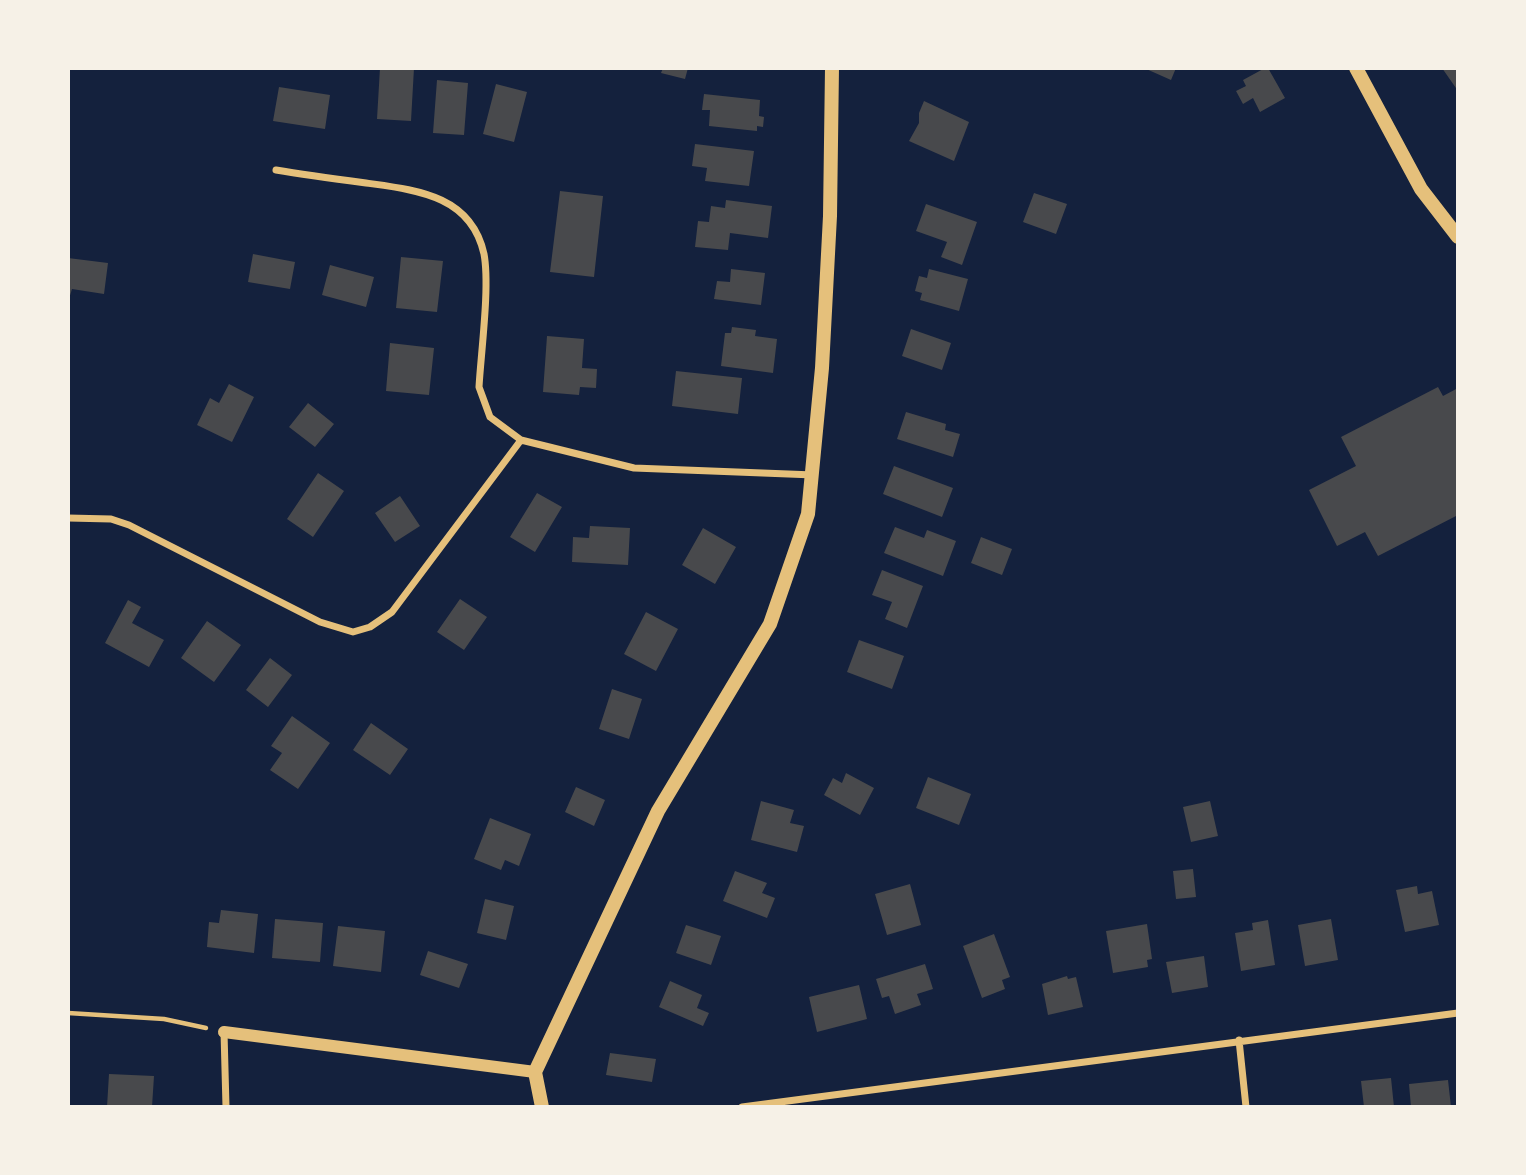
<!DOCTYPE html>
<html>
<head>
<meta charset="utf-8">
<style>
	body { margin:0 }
	#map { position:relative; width:1526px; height:1175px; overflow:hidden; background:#14213d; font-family:Karla,sans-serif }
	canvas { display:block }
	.frame { position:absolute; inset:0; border:70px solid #f6f1e7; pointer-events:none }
</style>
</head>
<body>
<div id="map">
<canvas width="1526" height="1175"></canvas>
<div class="frame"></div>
</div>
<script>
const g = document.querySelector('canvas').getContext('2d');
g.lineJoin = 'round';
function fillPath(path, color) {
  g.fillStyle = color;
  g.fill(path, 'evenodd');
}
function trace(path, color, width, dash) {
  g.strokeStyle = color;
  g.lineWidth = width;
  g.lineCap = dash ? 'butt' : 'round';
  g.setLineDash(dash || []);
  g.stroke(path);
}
fillPath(new Path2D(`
	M380,68H414L411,121L377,119Z
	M663,68H688L685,79L661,73Z
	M1144,68H1176L1171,80Z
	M1265,68H1268L1285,98L1260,112L1253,98L1243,104L1236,91L1246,86L1243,80Z
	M1442,68H1458V91Z
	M437,80L468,83L464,135L433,133Z
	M496,84L527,92L514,142L483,134Z
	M279,87L330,95L325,129L273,121Z
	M704,94L760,100L759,116L764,117L763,127L757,126V131L709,126L710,110H702Z
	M924,101L969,122L954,161L909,141L919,123V113Z
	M695,144L754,151L749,186L705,181L707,168L692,166Z
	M560,191L603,196L594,277L550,272Z
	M1034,193L1067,204L1056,234L1023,222Z
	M726,200L772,206L768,238L730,233L728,250L695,247L698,221L709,222L711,206L725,208Z
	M926,204L977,222L962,265L941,257L947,242L916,231Z
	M253,254L295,262L290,289L248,282Z
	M401,257L443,261L437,312L396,308Z
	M68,258L108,263L104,294L72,289L68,302Z
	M330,265L374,277L366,307L322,295Z
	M731,269L765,273L761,305L714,299L717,281L730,282Z
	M929,269L968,279L959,311L920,300L922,293L915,291L919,276L927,278Z
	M732,327L756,330L755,336L777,339L773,373L721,366L725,333H731Z
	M911,329L951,343L942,370L902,356Z
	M547,336L584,339L582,368L597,369L596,388L580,387L579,395L543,392Z
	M390,343L434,348L429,395L386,391Z
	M676,371L742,378L738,414L672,406Z
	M229,384L254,397L232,442L197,425L210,398L219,403Z
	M1438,387L1443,396L1458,388V515L1378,556L1365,532L1337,546L1309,490L1356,466L1341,437Z
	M308,403L334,424L315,447L289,427Z
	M906,412L946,424L945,430L960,434L953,457L897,439Z
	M894,466L953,488L942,517L883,494Z
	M318,473L344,491L313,537L287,519Z
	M537,493L562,507L535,552L510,537Z
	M400,496L420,526L395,542L375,513Z
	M590,526L630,528L628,565L572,562L573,537L589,538Z
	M895,527L924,538L927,530L956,541L943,576L884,553Z
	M703,528L736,547L715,584L682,565Z
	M981,537L1012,549L1002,575L971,563Z
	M882,570L923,586L907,628L885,619L892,602L872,595Z
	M460,599L487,617L464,650L437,632Z
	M128,600L141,607L132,623L164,640L149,667L105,643Z
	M646,612L678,629L656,671L624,654Z
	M207,621L241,645L214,682L181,658Z
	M859,640L904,656L892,689L847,672Z
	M270,658L292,675L268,707L246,690Z
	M612,689L642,699L629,739L599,729Z
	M292,716L330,743L298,789L270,770L282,753L271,746Z
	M371,723L408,749L390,775L353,750Z
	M846,773L874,788L860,815L824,795L833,778L842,783Z
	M928,777L971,794L959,825L916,808Z
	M576,787L605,800L594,826L565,812Z
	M761,801L794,810L790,823L804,826L797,852L751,840Z
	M1210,801L1218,836L1191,842L1183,807Z
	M490,818L531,834L519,866L505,860L501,870L474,859Z
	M1193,869L1196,897L1176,899L1173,871Z
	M735,871L767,883L762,893L775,898L767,918L723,901Z
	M910,884L921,925L887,935L875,894Z
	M1417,886L1418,894L1432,891L1439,925L1405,932L1396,890Z
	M485,899L514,906L506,940L477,933Z
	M221,910L258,914L254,953L207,947L209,922L219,923Z
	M275,919L323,923L320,962L272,958Z
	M1331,919L1338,960L1305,966L1298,925Z
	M1268,920L1275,965L1241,971L1235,933L1253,930L1252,923Z
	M1147,924L1152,959L1147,960L1148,967L1113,973L1106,931Z
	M686,925L721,936L711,965L676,953Z
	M338,926L385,931L381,972L333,966Z
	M994,934L1010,977L1002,980L1005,989L982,998L963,946Z
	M428,951L468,964L459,988L420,975Z
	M1204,956L1208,987L1172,993L1166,962Z
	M925,964L933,989L917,994L921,1005L895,1014L889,996L882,998L876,979Z
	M1067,976L1068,979L1076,977L1083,1007L1048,1015L1042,984Z
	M670,981L702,995L697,1008L709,1013L703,1026L659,1007Z
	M859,985L867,1019L817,1032L809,997Z
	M610,1053L656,1059L652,1082L606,1075Z
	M109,1074L154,1076L152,1107H107Z
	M1391,1078L1394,1107H1364L1361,1081Z
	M1448,1080L1451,1107H1411L1409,1084Z`), '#48494c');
trace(new Path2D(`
	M68,1013L164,1019L206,1028`), '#e5c07b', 4.5);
trace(new Path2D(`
	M276,170C306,175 336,179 366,183C416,190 471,195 484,254C490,286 481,352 479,387L490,417L521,440L634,468L814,475
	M68,518L111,519L129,525L320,622L353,632L370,627L392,612L521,440
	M224,1032L226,1107
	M1239,1040L1246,1107
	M742,1107L1458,1013`), '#e5c07b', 7);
trace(new Path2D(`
	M224,1032L535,1072`), '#e5c07b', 12);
trace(new Path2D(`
	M1356,68L1421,189L1458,237
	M542,1107L535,1072L658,811L770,624L808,514L822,368L830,216L832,68`), '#e5c07b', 14);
</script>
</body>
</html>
